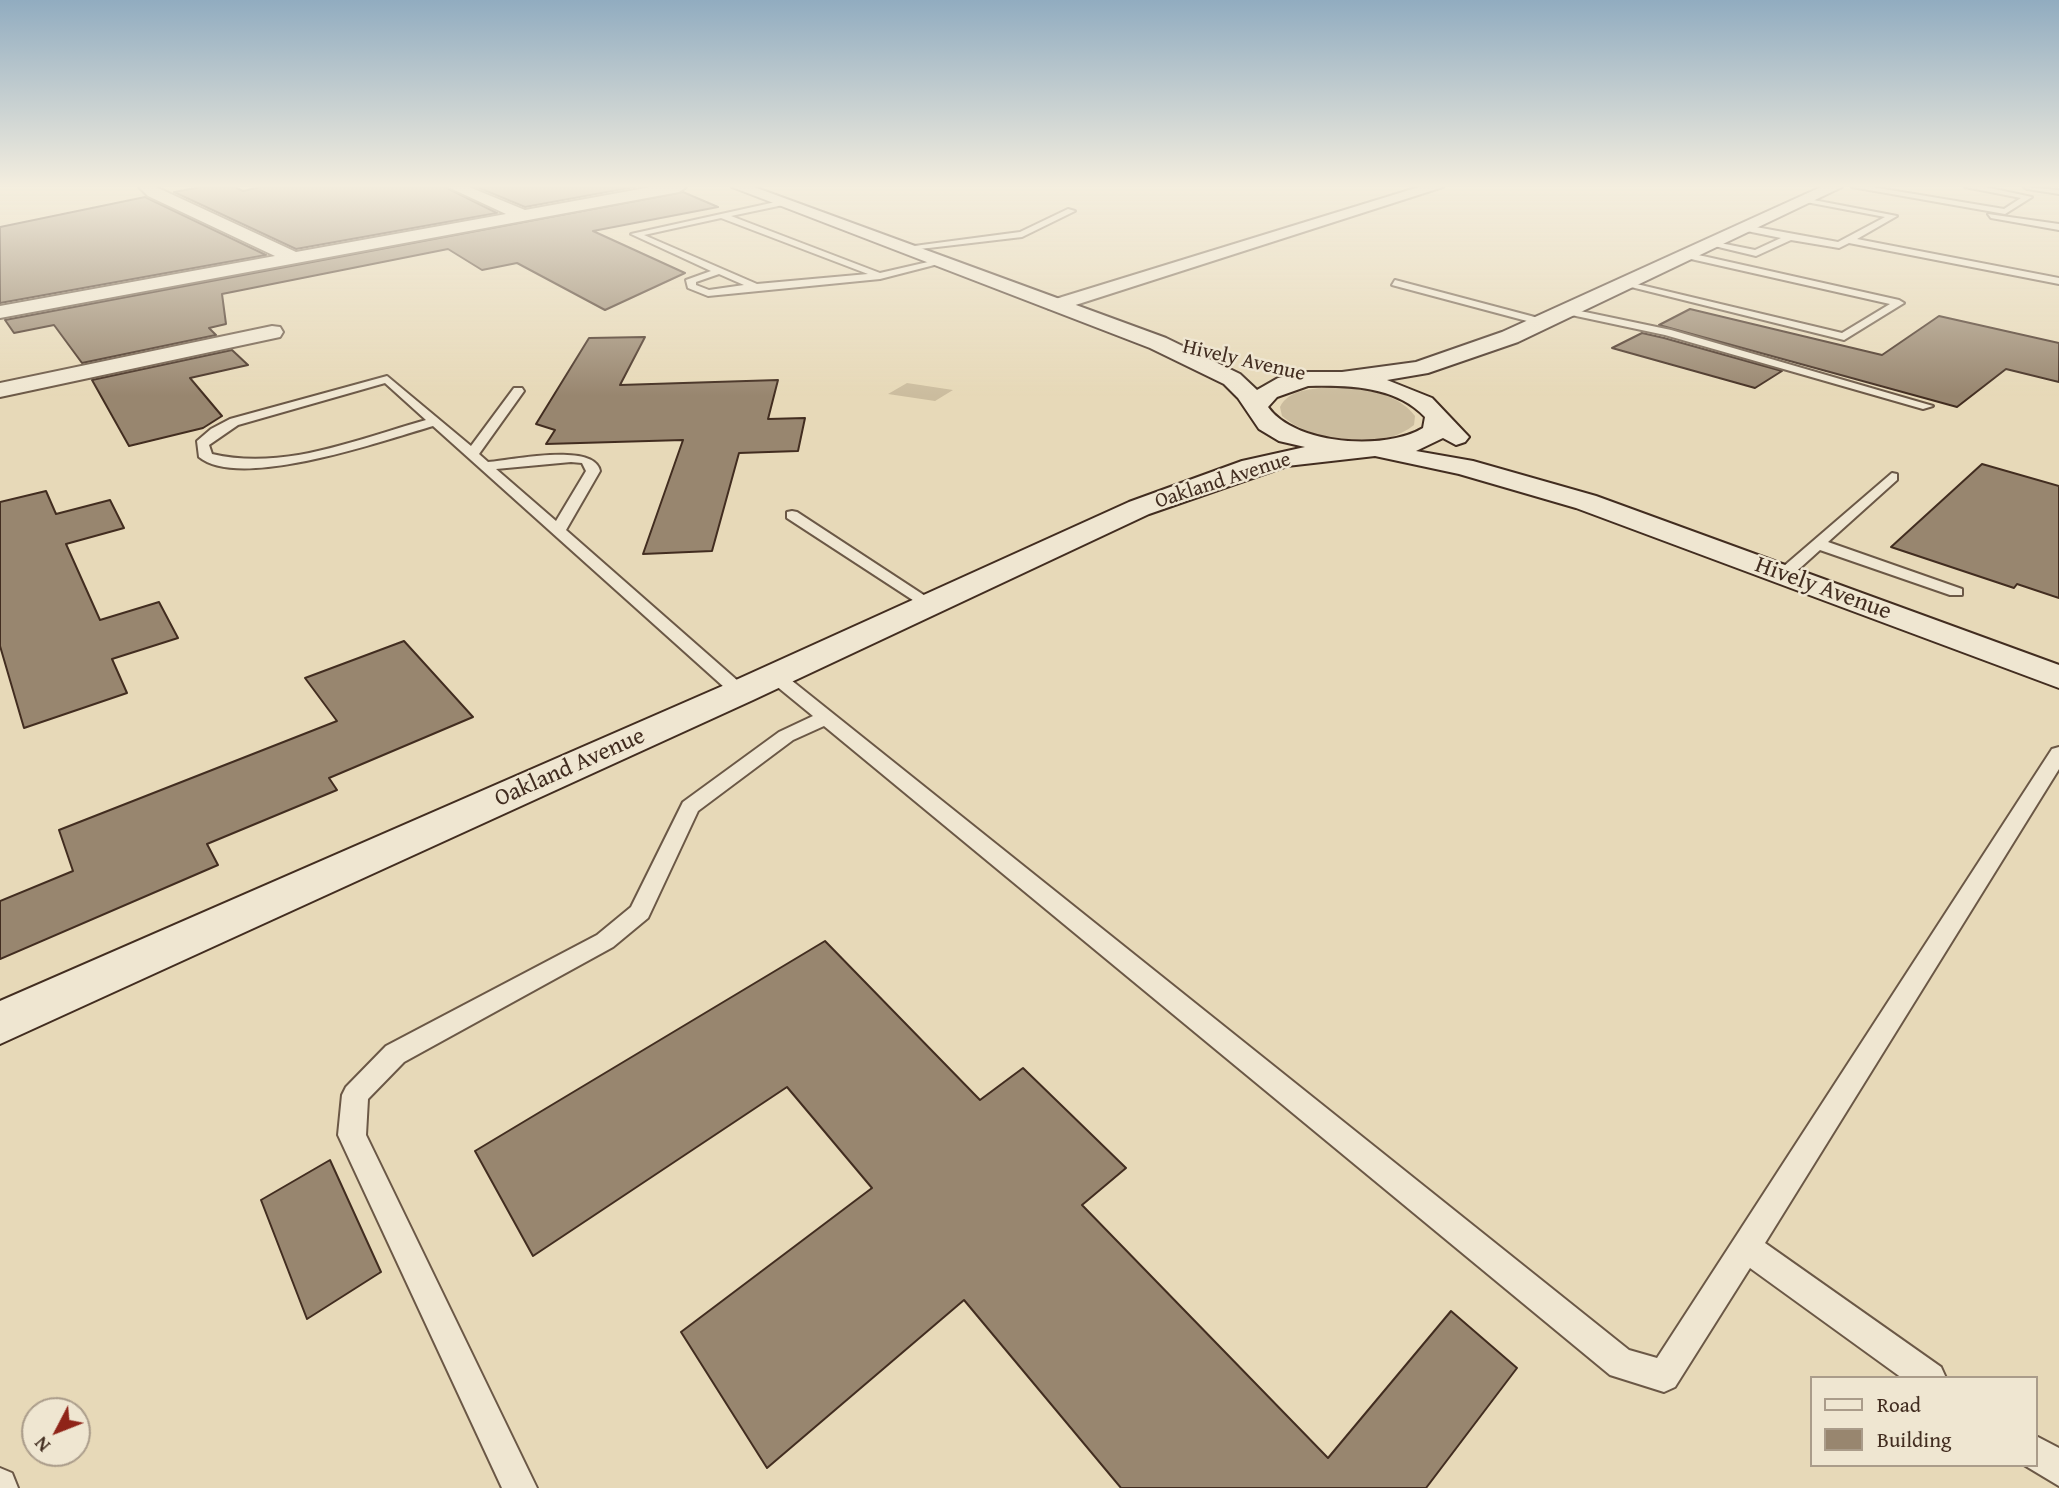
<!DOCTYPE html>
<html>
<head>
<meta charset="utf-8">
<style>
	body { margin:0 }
	#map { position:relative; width:2059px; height:1488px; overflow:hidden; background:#e7d9b8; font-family:"Gentium Book Plus",serif }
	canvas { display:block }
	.legend { position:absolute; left:1810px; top:1376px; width:228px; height:91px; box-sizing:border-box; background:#efe6d1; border:2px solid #aa9c8a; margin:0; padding:9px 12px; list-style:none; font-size:21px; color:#422d20 }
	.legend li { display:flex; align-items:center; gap:14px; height:35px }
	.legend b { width:35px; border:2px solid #aa9c8a }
	.north { position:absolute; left:21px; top:1397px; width:70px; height:70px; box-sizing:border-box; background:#efe6d1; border:2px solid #aa9c8a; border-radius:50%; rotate:228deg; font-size:19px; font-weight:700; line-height:28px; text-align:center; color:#422d20 }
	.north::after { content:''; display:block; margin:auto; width:24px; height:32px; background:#8f2418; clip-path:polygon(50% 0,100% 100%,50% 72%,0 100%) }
</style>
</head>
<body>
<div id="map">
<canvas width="2059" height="1488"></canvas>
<ul class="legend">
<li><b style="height:9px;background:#efe6d1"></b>Road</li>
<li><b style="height:19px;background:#98866f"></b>Building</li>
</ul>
<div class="north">N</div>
</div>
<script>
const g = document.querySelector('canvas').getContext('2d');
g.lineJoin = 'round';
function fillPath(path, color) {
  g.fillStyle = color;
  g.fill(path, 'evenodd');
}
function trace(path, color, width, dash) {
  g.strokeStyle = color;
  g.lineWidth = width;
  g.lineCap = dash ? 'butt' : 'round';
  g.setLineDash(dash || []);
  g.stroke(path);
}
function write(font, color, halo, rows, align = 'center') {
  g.font = font + ' "Gentium Book Plus",serif';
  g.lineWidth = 5;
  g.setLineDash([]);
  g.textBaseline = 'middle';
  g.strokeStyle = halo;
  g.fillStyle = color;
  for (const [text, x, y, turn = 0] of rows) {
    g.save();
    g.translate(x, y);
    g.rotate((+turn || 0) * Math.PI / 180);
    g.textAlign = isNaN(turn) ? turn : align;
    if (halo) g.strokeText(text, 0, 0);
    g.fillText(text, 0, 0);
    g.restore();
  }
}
fillPath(new Path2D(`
	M907,383L953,390L935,401L888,394Z
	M1331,387C1360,388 1396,391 1415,416L1414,425C1381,452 1313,443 1282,416L1280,407C1289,389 1312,389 1331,387Z`), '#cbbc9e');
const building = new Path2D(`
	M201,187H235L243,191L261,187H445L497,213L296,249L174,192Z
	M477,187H634L525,207Z
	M683,192L718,207L593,231L685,273L605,310L517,263L482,270L448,249L222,294L226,324L209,328L216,335L82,363L54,325L14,333L5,320Z
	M145,197L266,255L0,303V227Z
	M1690,309L1882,355L1939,316L2059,343V382L2006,369L1957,407L1659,325Z
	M1642,333L1664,338L1782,371L1755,388L1612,348Z
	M645,337L620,385L778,380L768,419L805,418L798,451L739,453L712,551L643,554L683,440L546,444L555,430L536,424L589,338Z
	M232,350L248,365L190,378L222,416L203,428L129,446L92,380Z
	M1982,464L2059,486V598L2017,584L2014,588L1891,547Z
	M46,491L56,514L110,500L124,528L66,544L100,620L159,602L178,638L112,659L127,693L24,728L0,646V502Z
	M404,641L473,717L329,778L337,790L207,844L218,865L0,959V901L73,871L59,830L337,721L305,678Z
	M825,941L980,1100L1023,1068L1126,1168L1082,1205L1328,1458L1451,1311L1517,1368L1426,1488H1121L964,1300L767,1468L681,1332L872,1188L787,1087L533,1256L475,1151Z
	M330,1160L381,1272L307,1319L261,1200Z`);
fillPath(building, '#98866f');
trace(building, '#422d20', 2);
const lane = new Path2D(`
	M1852,187H1872L2004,209L2021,198L1965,187H1985L2032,197L2005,214Z
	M2024,187L2059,190V194L2027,189Z
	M1803,198L1897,216L1857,239L2059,278V284L1849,243L1839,248L1791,240L1756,256L1706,244L1710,241L1755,250L1781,238L1742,230L1745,225L1838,242L1885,217L1806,202Z
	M780,201L783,205L731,216L880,273L941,259L946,262L880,279L708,296L688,288L686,280L711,271L631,234ZM721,218L868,274L757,284L644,235ZM719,274L744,285L709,290L696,285V282Z
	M1068,209L1075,211L1022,237L903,251L899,248L1020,232Z
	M1988,214L2059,224V230L1991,218Z
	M1685,252L1899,300L1904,303L1844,340L1619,284L1624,281L1842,333L1890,304L1682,257Z
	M1395,280L1546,320L1547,322L1542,325L1392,285Z
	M1566,308L1671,330L1933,406L1923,409L1665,335L1562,313V309Z
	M387,376L471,446L514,388H522L524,391L479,454L488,462C511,460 595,442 600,471L566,530L746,688L749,692L746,696H734L433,426C385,440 240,491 199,457L197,441L211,429L230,419ZM385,383L426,420C358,439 284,471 212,454L209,445L238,425ZM571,462L582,463L586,471L556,521L496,469Z
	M1892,473L1897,474V480L1828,542L1962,589V595H1950L1820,550L1789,578H1777V572Z
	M792,511L797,512L939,605L931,610L925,608L787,518V512Z
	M775,671L781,672L1629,1350L1657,1358L2052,749L2059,747V769L1765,1243L1941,1367L1946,1378H1902L1750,1268L1675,1387L1664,1392L1610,1375L824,726L793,740L698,811L648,918L613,947L404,1062L368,1099L366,1135L537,1488H502L338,1135L342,1095L346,1087L386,1046L597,935L631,907L683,802L779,732L813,716L769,680L766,676Z
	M2036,1436L2059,1448V1486L2024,1465H2036Z
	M0,1468L12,1473L18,1488H0Z`);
const street = new Path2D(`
	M139,187H156L296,252L506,214L448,187H469L525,210L651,187H686L679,192L0,318V306L275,256L148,196Z
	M1419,187H1443L1063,309H1049L1046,305L1049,301Z
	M272,326L280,327L283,332L280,337L0,397V383Z`);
const secondary = new Path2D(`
	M732,187H754L1166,338L1240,374L1257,390L1278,378L1308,372H1342L1416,362L1502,332L1821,187H1842L1518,342L1428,373L1387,380L1432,398L1469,437L1465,442L1456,445L1443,438L1416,451L1473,461L1596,496L2059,665V688L1576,508L1459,474L1375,456L1287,466L1149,514L753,700L0,1044V1001L727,684L1129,502L1242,461L1305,447L1279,441L1259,429L1238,398L1224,384L1150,348ZM1308,386C1348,385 1396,386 1425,417L1423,428C1385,451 1295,445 1268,407L1277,397Z`);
trace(lane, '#6b5846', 4);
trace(street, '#6b5846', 4);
trace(secondary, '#422d20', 4);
fillPath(lane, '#efe6d1');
fillPath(street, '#efe6d1');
fillPath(secondary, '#efe6d1');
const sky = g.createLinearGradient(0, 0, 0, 396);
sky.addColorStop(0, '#91acc0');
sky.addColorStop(0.47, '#f4eedf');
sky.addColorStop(1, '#f4eedf00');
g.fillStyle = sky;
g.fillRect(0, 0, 2059, 396);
write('21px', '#422d20', '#efe6d1', [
	["Hively Avenue",1244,361,13],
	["Oakland Avenue",1223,481,-18]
]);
write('24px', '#422d20', '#efe6d1', [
	["Hively Avenue",1823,589,20],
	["Oakland Avenue",570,768,-24]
]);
</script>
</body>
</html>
